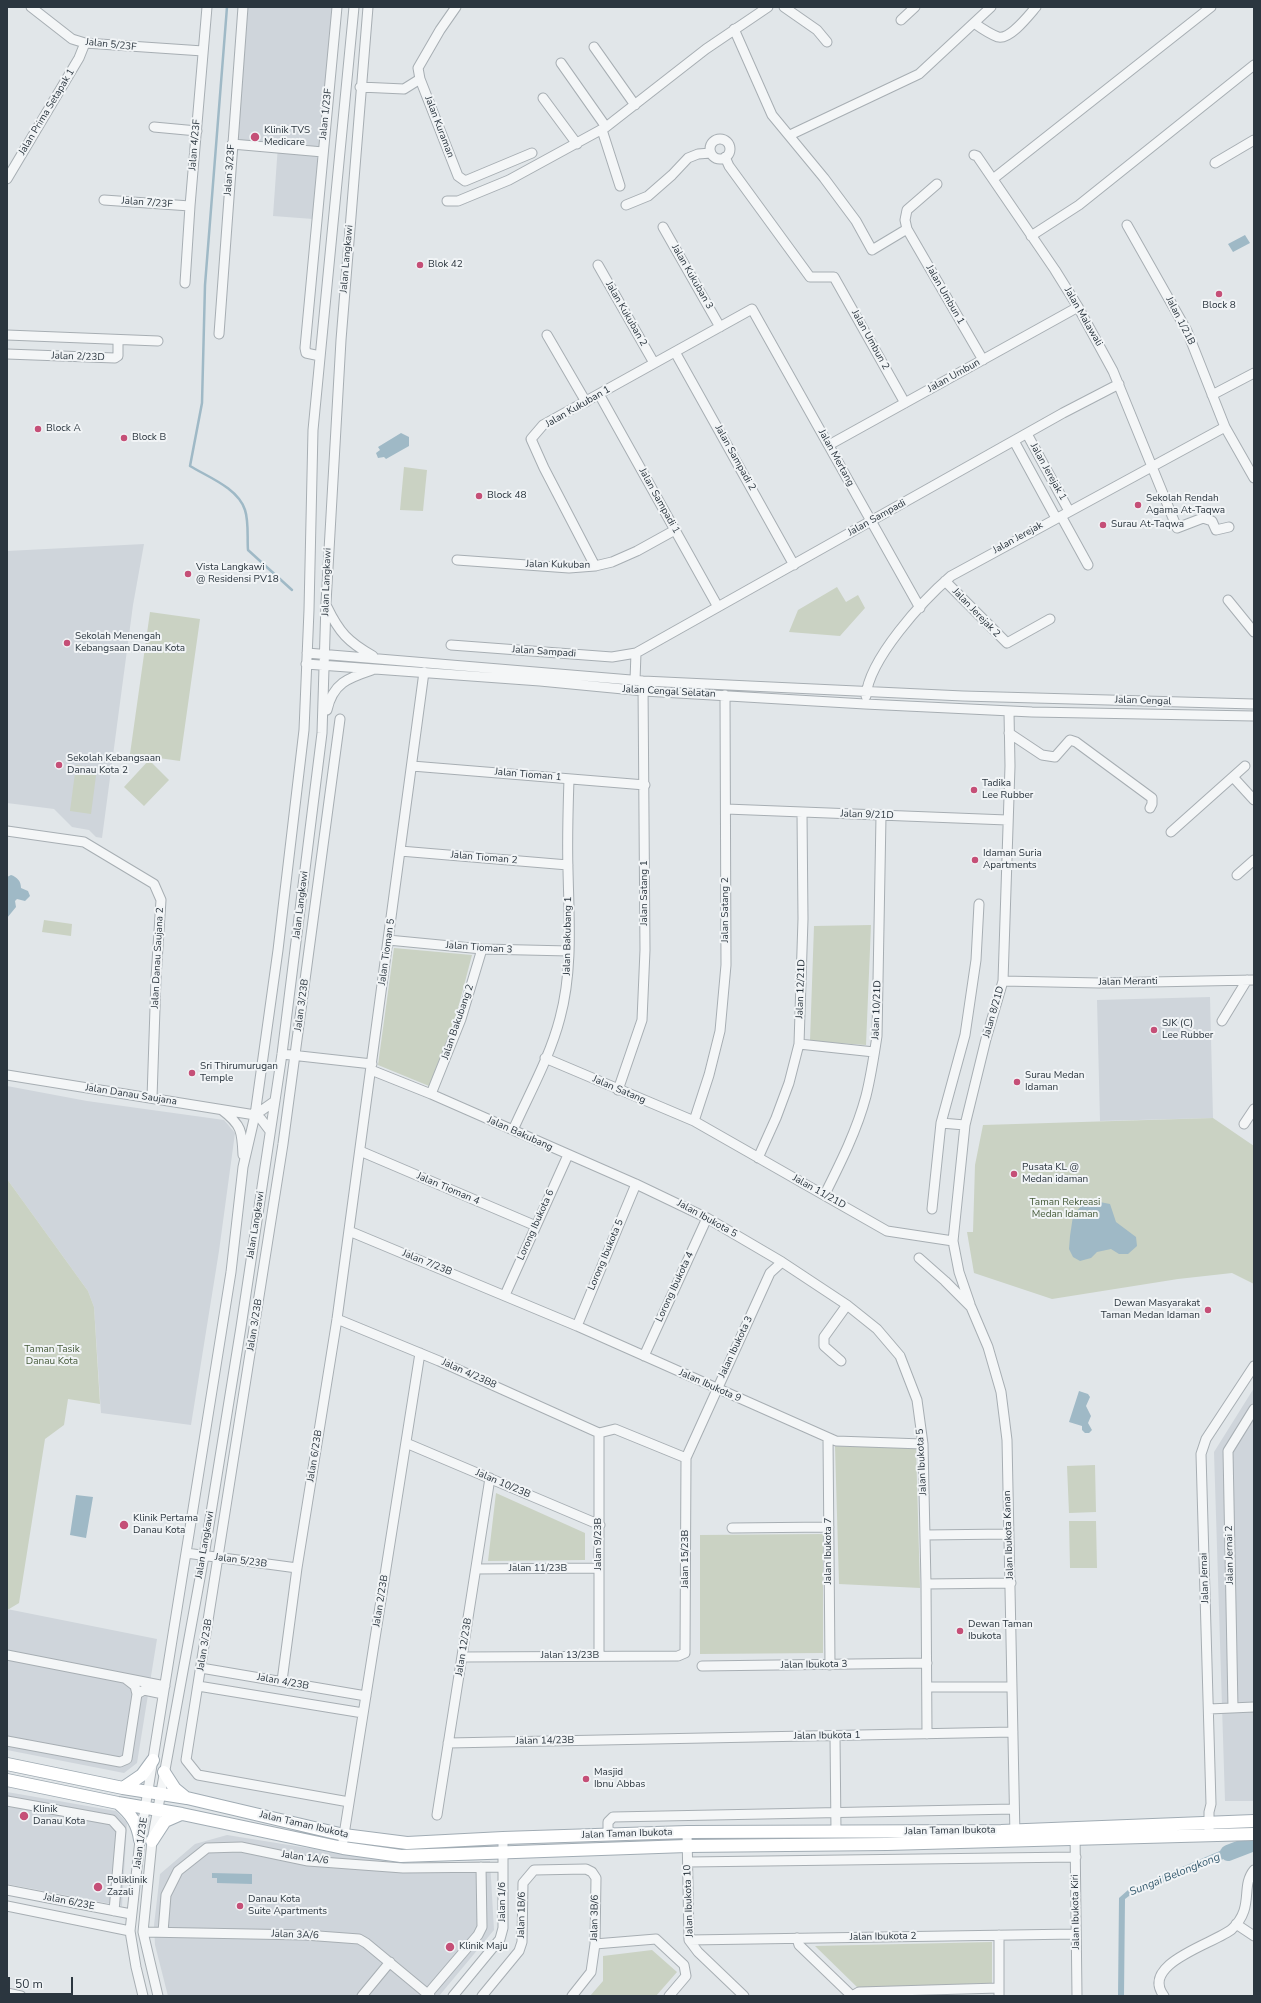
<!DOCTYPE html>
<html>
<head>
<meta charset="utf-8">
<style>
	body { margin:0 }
	#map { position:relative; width:1261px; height:2003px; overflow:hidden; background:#e1e6e9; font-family:"Nunito Sans",sans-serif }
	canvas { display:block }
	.frame { position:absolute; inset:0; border:8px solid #2b363f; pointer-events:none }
	.scale { position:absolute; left:8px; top:1977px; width:65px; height:18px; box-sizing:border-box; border:2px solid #2b363f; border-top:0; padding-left:5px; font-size:12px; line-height:14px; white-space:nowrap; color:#2b363f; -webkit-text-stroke:3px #f1f4f6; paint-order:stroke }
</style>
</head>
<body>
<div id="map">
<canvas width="1261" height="2003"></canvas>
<div class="frame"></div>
<div class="scale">50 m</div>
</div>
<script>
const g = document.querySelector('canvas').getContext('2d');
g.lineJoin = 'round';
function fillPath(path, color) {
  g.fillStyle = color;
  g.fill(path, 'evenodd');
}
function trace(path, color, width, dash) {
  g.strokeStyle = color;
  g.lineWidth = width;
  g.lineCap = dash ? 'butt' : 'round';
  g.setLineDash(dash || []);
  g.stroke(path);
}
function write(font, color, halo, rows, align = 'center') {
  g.font = font + ' "Nunito Sans",sans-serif';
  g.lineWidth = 4;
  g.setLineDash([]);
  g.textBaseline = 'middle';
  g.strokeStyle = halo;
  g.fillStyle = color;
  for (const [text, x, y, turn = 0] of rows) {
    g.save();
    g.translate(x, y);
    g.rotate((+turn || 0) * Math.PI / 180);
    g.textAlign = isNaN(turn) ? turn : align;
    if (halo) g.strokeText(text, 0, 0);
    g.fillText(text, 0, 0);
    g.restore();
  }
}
fillPath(new Path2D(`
	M246,7H333L313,219L273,216L278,145L236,141Z
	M144,544L133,605L102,838L96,837L89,830L72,827L54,809L7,803V551Z
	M1210,997L1213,1118L1100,1121L1097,1000Z
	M7,1086L87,1101L224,1120L235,1133L219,1251L191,1425L101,1413L94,1307L88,1291L7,1179Z
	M1254,1388V1801H1225L1214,1452Z
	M7,1609L157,1639L137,1763L124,1773L7,1750Z
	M7,1792L116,1811L127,1823L122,1906L7,1884Z
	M227,1835L407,1864L490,1861L494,1930L439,1996H168L155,1945L154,1925L160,1874L195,1844Z`), '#cfd5db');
fillPath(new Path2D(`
	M404,467L427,470L423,511L400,510Z
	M837,587L846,602L858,595L865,608L840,636L789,632L798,610Z
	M150,612L200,619L180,761L130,754Z
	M149,760L169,780L144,806L124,787Z
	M76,765L97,768L91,814L70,811Z
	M44,920L72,924L71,936L42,932Z
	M871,925L866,1045L810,1041L814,926Z
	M394,948L472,955L456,1016L429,1086L378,1065Z
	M1213,1118L1254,1146V1284L1232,1273L1178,1279L1052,1299L974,1273L967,1232H973L975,1165L983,1125Z
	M7,1179L88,1291L94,1307L100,1404L68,1399L64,1425L45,1439L19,1603L9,1609H7Z
	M835,1446L916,1448L920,1588L839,1584Z
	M1095,1465L1096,1512L1069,1513L1067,1466Z
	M496,1493L585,1533V1560L488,1561Z
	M1069,1521H1096L1097,1568H1070Z
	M823,1534V1653L700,1654V1535Z
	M992,1942V1983L858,1988L815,1946Z
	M652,1950L677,1972L656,1996H590L603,1981V1956Z`), '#cad2c3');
fillPath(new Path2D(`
	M1245,235L1250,243L1233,252L1228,244Z
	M401,433L409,437V446L386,459L384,457L378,458L376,453L380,450L378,447Z
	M11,875C17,877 21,881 21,888L28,891L30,896L25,901L17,899L15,901L16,907L7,918V877Z
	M1090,1200L1110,1204L1116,1222L1136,1237L1137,1246L1128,1254H1119L1111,1249L1097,1252L1091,1258L1080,1261L1073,1257L1069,1249L1070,1236L1073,1216L1082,1205Z
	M1079,1391L1088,1394L1090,1397L1086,1406L1091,1416L1088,1423L1092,1430L1089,1433H1085L1082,1430V1426L1069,1422Z
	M76,1495L93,1497L86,1538L70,1535Z
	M1234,1845L1254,1847L1129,1896L1125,1899L1124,1996H1118L1119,1898L1128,1890Z
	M212,1873L252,1874V1884L217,1883V1878H212Z`), '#9fb9c6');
trace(new Path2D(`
	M227,7L205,285L202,403L190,466C208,477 238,488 245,510C249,522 247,538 248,550L292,590`), '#9fb9c6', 2.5);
trace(new Path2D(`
	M1228,1853L1254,1843`), '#9fb9c6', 16);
const minor = new Path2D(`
	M31,7L72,39L85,43L203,51
	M456,7L440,30L418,68L420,79L458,176L465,181L532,153
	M784,7L817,30L827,42
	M901,20L915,7
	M974,23C981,28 990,34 998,37C1010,40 1029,15 1036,7
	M734,29L772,115L824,178L856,221L872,250L907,229
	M594,47L635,105
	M561,63L606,127
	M360,87L404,89L420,79
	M543,98L577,144
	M154,127L197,131
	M602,130L620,186
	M790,135L919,74L991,7
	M710 149a10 10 0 1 1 20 0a10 10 0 1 1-20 0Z
	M232,144L323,152
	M974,155L977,156L1055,270L1078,307L1113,371L1177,528L1203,518L1212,521L1216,530L1229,527
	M725,157L729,166L810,277H834L905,403
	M1215,163L1254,140
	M7,179L79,58L85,43
	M993,179L1211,7
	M937,184L907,210L905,220L907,229L983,360
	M104,200L190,206
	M447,201H458L509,180L606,127L706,49L768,7
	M626,205L648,196L672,175L688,158L698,154L711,153
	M1127,225L1187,331L1225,427L1254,478
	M663,227L720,327
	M1031,236L1079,205L1254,65
	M598,265L654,363
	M185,283L190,206L207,7
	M219,334L243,7
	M7,335L158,341
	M547,335L586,402
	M675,352L794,565
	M7,354L115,358L118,356V340
	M320,356L306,353L305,348L337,7
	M599,394L718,607
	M1212,395L1254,373
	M1027,434L1069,511
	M1014,441L1056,518
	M829,445L1078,307
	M1061,516L1088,565
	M457,560L569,568L595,566L612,562L637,551L675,530
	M595,566L544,468L531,439L543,425L752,309L920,608
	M945,581L1007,643L1050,619
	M1228,600L1254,632
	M327,607C339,632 348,642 373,656
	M451,645L612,657L636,653
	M307,653L643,681L963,696L1254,704
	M306,664L540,681L644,691L865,704L1032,712L1254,716
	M635,680L636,653L1063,413L1119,384
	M866,696C869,659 923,600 951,576L1225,427
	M327,710C333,683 348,678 372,670
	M340,719L283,1144L186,1760L198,1775L349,1802
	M1009,733L1042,755L1055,757L1070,740L1076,742L1152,798V804L1150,808
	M412,766L645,785
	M1233,777L1254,800
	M726,809L1007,820
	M7,831L84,842L154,884L161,900L156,978L152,1098
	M1171,832L1245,766
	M400,851L568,865
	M1237,875L1254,860
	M388,940L482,949L569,951
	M1003,981L1099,983L1254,980
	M1222,1021L1247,980
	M799,1044L874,1052
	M282,1054L372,1064
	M545,1058L694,1121L887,1231L953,1241
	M371,1070L431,1094L636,1184L707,1218L782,1262L847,1305L877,1329L900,1356L917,1400L923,1444L926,1584L927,1734
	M7,1075L255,1115L261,1119L270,1131
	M618,1090L642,1020L645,950L643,685
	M431,1094L461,1019L482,949
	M222,1110C242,1125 242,1132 243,1155
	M255,1115L275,1101
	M694,1121L709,1075L720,1031L726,965L725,695
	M941,1123L965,1125
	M1244,1124L1254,1109
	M513,1130C529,1094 550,1057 560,1018C573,970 569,919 568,870C567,840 568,809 569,779
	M360,1151L536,1226
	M758,1158L776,1118L789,1083L799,1044L803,919L802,813
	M825,1194C841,1162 857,1130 866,1096C871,1076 874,1056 877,1036L881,816
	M932,1209L941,1123L965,1035L976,960L979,904
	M349,1231L577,1326L836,1441L923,1444
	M919,1258L945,1281L971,1307L988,1347L1001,1392L1007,1440L1015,1837
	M505,1295L568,1155
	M970,1304L959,1272L953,1241L965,1125L986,1039L1003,981L1010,766L1009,712
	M337,1319L439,1361L599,1433
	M577,1326L636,1184
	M644,1356L707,1218
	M841,1361L824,1346V1337L847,1305
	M599,1433L615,1429L686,1458
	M828,1438L830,1665
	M406,1443L600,1525
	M732,1528L829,1527
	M925,1535L1009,1534
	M186,1553L297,1568
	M476,1569L599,1568
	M926,1584L1011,1583
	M7,1655L165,1686
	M599,1656V1433
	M462,1657L678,1656L685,1653L686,1458L770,1273L782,1262
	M702,1666L927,1663
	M201,1668L366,1696
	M282,1681L297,1568L337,1319L424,672
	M198,1686L363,1713
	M928,1687H1012
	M137,1694L144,1690L163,1694
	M1233,1708L1228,1451L1254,1409
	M1209,1709L1254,1707
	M835,1736L836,1832
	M7,1741L120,1762L127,1759L137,1694L135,1686L126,1679
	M448,1743L1013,1732
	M7,1801L112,1820L121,1830L114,1911
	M437,1815L490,1478
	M687,1832L689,1940L698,1952L744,1996
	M1075,1833L1077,1996
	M608,1835V1822L613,1817L1014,1809
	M1209,1835V1812L1211,1804L1201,1454L1206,1439L1254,1366
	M343,1841L420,1353
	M688,1862L1076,1857
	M7,1890L131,1914
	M7,1906L130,1931
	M1236,1924L1254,1936
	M143,1932L305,1935L359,1939L366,1943L430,1996
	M163,1932L166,1895L178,1871L207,1848L241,1847L308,1861L403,1868L503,1867
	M999,1935V1996
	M797,1938L799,1945L852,1996
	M689,1940L1076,1934
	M595,1944L656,1939L684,1965L686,1976L669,1996
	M7,1993L21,1996
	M143,1996L136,1967L130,1931L140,1840L231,1272L243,1167L255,1115L278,950L304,730L309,610L313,430L354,7
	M158,1996L143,1932L152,1841L204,1556L241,1327L282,1054L322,733L326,603L341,340L368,7
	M362,1996L390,1962
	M426,1996L478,1935L482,1927L481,1867
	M453,1996L500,1939L503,1928V1838
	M482,1996L519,1951L522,1942L523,1883L534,1870L586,1869L592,1872L596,1878L595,1944L591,1972L572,1996
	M852,1996L859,1992L999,1988
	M1164,1996C1139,1963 1216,1943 1232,1929C1255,1907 1240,1887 1254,1870`);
const major = new Path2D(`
	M7,1764L123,1788L187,1798L344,1835L407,1843L503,1838L687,1832L1001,1831L1254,1821
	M164,1772L175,1789L186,1798
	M7,1780L118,1803L182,1814L343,1848L401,1856L687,1846L887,1844L1254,1834
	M123,1788L142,1775L153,1760
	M118,1803C131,1814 138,1824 140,1840
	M152,1841L165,1821L181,1814`);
trace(minor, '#a7aeb3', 11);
trace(major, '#a1acb4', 14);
trace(minor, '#f4f6f7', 9);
trace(major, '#fff', 12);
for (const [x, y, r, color] of [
	[255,137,5,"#c54f77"],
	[420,265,4,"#c54f77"],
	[1219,294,4,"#c54f77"],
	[38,429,4,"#c54f77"],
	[124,438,4,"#c54f77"],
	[479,496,4,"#c54f77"],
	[1138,505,4,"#c54f77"],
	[1103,525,4,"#c54f77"],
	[188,574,4,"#c54f77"],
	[67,643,4,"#c54f77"],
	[59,765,4,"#c54f77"],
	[974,790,4,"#c54f77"],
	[975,860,4,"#c54f77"],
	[1154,1030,4,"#c54f77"],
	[192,1073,4,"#c54f77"],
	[1017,1082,4,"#c54f77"],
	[1014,1174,4,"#c54f77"],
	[1208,1310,4,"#c54f77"],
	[124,1525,5,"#c54f77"],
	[960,1631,4,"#c54f77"],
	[586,1779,4,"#c54f77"],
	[24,1816,5,"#c54f77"],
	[98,1887,5,"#c54f77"],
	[240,1906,4,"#c54f77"],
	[450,1947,5,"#c54f77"]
]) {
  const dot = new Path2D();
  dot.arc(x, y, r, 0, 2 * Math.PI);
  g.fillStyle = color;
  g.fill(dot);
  trace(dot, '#f1f4f6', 1.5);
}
write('10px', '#2b363f', '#f1f4f6', [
	["Jalan 5/23F",111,45,6],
	["Jalan Prima Setapak 1",47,112,-59],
	["Jalan 1/23F",326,114,-84],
	["Jalan Kuraman",439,127,69],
	["Jalan 4/23F",195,145,-85],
	["Jalan 3/23F",230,170,-86],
	["Jalan 7/23F",147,203,4],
	["Jalan Langkawi",347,259,-85],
	["Jalan Kukuban 3",692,277,60],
	["Jalan Umbun 1",945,295,60],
	["Jalan Kukuban 2",626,314,60],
	["Jalan Malawali",1083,317,60],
	["Jalan 1/21B",1180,321,63],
	["Jalan Umbun 2",870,340,61],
	["Jalan 2/23D",78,357,2],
	["Jalan Umbun",954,376,-29],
	["Jalan Kukuban 1",578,407,-30],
	["Jalan Sampadi 2",735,458,61],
	["Jalan Mertang",836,458,61],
	["Jalan Jerejak 1",1048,472,61],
	["Jalan Sampadi 1",659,501,61],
	["Jalan Sampadi",877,518,-29],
	["Jalan Jerejak",1018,538,-29],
	["Jalan Kukuban",558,565,1],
	["Jalan Langkawi",327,582,-88],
	["Jalan Jerejak 2",976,613,46],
	["Jalan Sampadi",544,652,4],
	["Jalan Cengal Selatan",669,692,3],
	["Jalan Cengal",1143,701,2],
	["Jalan Tioman 1",528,775,5],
	["Jalan 9/21D",867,815,2],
	["Jalan Tioman 2",484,858,5],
	["Jalan Satang 1",645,893,-90],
	["Jalan Langkawi",301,905,-83],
	["Jalan Satang 2",726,910,-90],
	["Jalan Bakubang 1",568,936,-89],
	["Jalan Tioman 3",479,948,4],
	["Jalan Tioman 5",387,952,-82],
	["Jalan Danau Saujana 2",158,958,-87],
	["Jalan Meranti",1128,982,-1],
	["Jalan 12/21D",801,989,-88],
	["Jalan 3/23B",302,1005,-82],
	["Jalan 10/21D",877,1010,-88],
	["Jalan 8/21D",994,1012,-74],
	["Jalan Bakubang 2",458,1022,-71],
	["Jalan Satang",619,1090,23],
	["Jalan Danau Saujana",131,1095,9],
	["Jalan Bakubang",520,1134,24],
	["Jalan Tioman 4",448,1189,23],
	["Jalan 11/21D",819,1192,29],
	["Jalan Ibukota 5",707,1219,29],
	["Jalan Langkawi",256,1225,-81],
	["Lorong Ibukota 6",536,1225,-66],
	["Lorong Ibukota 5",606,1255,-67],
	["Jalan 7/23B",427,1263,22],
	["Lorong Ibukota 4",675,1287,-65],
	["Jalan 3/23B",255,1325,-81],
	["Jalan Ibukota 3",736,1347,-65],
	["Jalan 4/23B8",469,1374,24],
	["Jalan Ibukota 9",710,1386,24],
	["Jalan 6/23B",315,1456,-81],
	["Jalan Ibukota 5",922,1462,-93],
	["Jalan 10/23B",503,1484,23],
	["Jalan Ibukota Kanan",1009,1535,-92],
	["Jalan 9/23B",599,1544,-90],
	["Jalan Langkawi",205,1545,-80],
	["Jalan Ibukota 7",829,1551,-90],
	["Jalan Jernai 2",1230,1555,-91],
	["Jalan 15/23B",686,1559,-90],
	["Jalan 5/23B",241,1561,8],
	["Jalan 11/23B",538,1569],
	["Jalan Jernai",1205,1578,-92],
	["Jalan 2/23B",381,1601,-81],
	["Jalan 3/23B",205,1645,-81],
	["Jalan 12/23B",464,1647,-81],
	["Jalan 13/23B",570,1656],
	["Jalan Ibukota 3",814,1665,-1],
	["Jalan 4/23B",283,1682,10],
	["Jalan Ibukota 1",827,1736,-1],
	["Jalan 14/23B",545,1741,-1],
	["Jalan Taman Ibukota",304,1825,13],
	["Jalan Taman Ibukota",950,1831,-1],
	["Jalan Taman Ibukota",627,1834,-2],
	["Jalan 1/23E",141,1843,-82],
	["Jalan 1A/6",305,1858,8],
	["Jalan Ibukota 10",689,1901,-92],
	["Jalan 6/23E",69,1902,11],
	["Jalan 1/6",503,1902,-90],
	["Jalan Ibukota Kiri",1076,1912,-91],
	["Jalan 1B/6",522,1915,-89],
	["Jalan 3B/6",595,1918,-89],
	["Jalan 3A/6",295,1935,2],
	["Jalan Ibukota 2",883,1937,-1]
]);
write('10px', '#2b363f', '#f1f4f6', [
	["Klinik TVS",264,131],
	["Medicare",264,143],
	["Blok 42",428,265],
	["Block 8",1219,306,"center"],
	["Block A",46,429],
	["Block B",132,438],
	["Block 48",487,496],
	["Sekolah Rendah",1146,499],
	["Agama At-Taqwa",1146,511],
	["Surau At-Taqwa",1111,525],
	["Vista Langkawi",196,568],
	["@ Residensi PV18",196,580],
	["Sekolah Menengah",75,637],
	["Kebangsaan Danau Kota",75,649],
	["Sekolah Kebangsaan",67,759],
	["Danau Kota 2",67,771],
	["Tadika",982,784],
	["Lee Rubber",982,796],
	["Idaman Suria",983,854],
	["Apartments",983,866],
	["SJK (C)",1162,1024],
	["Lee Rubber",1162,1036],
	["Sri Thirumurugan",200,1067],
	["Temple",200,1079],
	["Surau Medan",1025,1076],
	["Idaman",1025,1088],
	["Pusata KL @",1022,1168],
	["Medan idaman",1022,1180],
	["Dewan Masyarakat",1200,1304,"right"],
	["Taman Medan Idaman",1200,1316,"right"],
	["Klinik Pertama",133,1519],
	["Danau Kota",133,1531],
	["Dewan Taman",968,1625],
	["Ibukota",968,1637],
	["Masjid",594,1773],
	["Ibnu Abbas",594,1785],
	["Klinik",33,1810],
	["Danau Kota",33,1822],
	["Poliklinik",107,1881],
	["Zazali",107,1893],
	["Danau Kota",248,1900],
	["Suite Apartments",248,1912],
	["Klinik Maju",459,1947]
], 'left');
write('10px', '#455a39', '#f1f4f6', [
	["Taman Rekreasi",1065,1203],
	["Medan Idaman",1065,1215],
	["Taman Tasik",52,1350],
	["Danau Kota",52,1362]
]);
write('italic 11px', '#375c70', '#f1f4f6', [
	["Sungai Belongkong",1175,1875,-22]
]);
</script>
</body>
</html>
